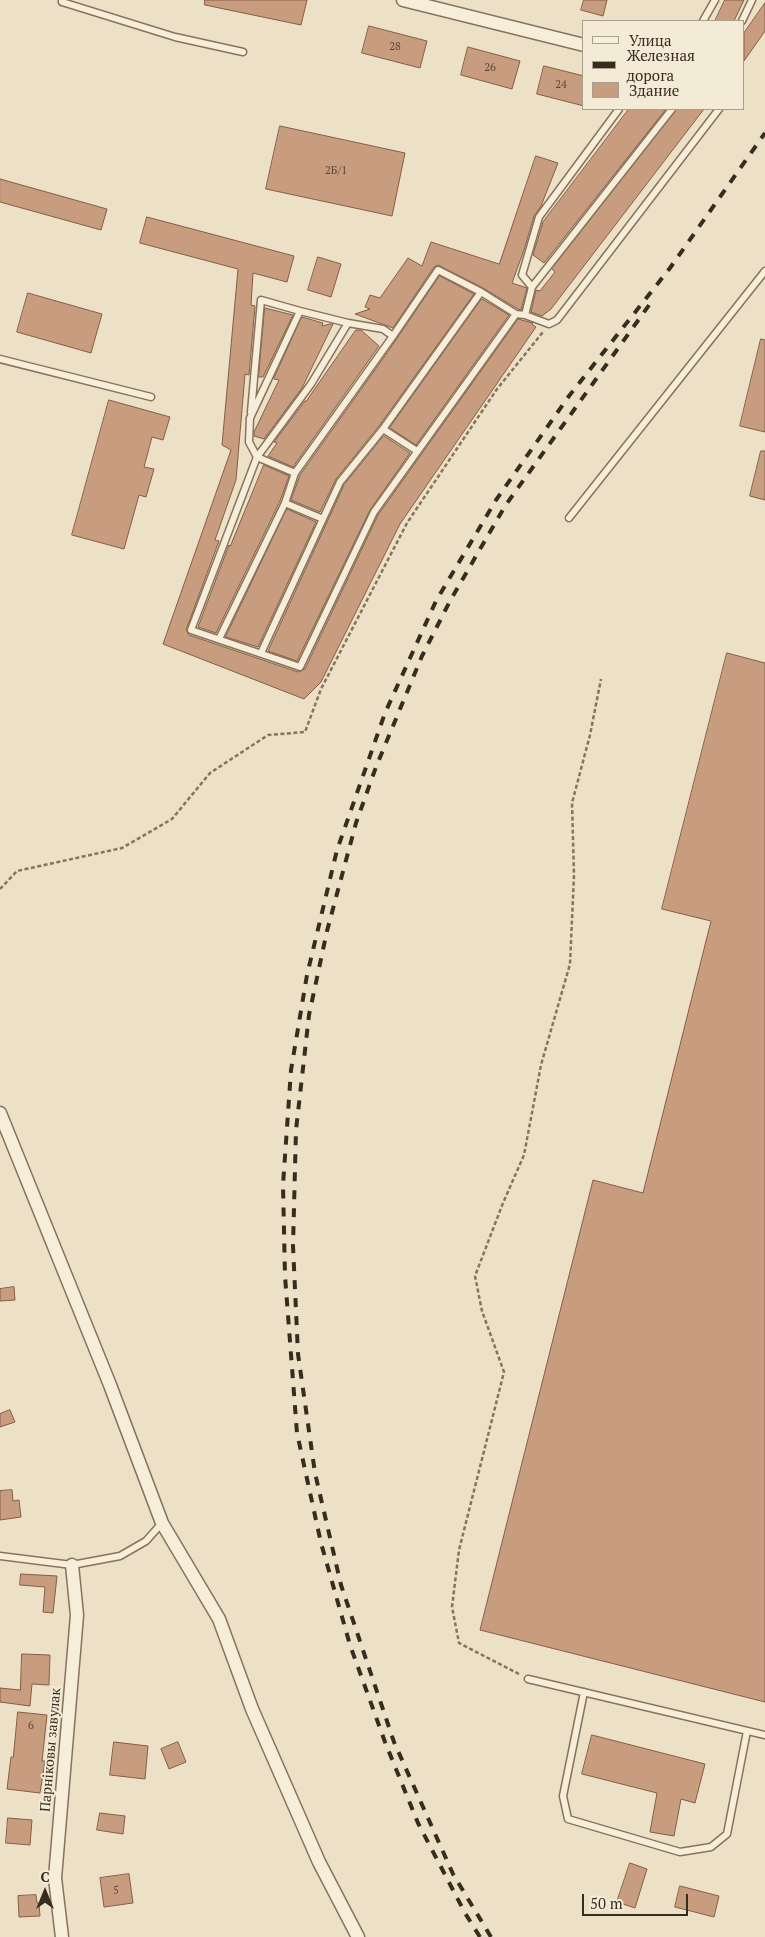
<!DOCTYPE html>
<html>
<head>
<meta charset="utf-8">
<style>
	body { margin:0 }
	#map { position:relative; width:765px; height:1937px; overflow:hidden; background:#ece1c7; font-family:"PT Serif",serif }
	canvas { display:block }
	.legend { position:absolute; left:582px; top:20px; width:162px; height:90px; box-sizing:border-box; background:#f4ebd6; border:1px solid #a99f8d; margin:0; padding:6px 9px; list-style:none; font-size:15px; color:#382c20 }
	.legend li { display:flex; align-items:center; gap:10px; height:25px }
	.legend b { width:25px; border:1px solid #a99f8d }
	.north { position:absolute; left:20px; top:1867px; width:50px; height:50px; -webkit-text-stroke:4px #f4ebd6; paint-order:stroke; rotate:0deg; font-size:14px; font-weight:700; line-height:20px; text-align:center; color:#382c20 }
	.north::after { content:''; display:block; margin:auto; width:18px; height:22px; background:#382c20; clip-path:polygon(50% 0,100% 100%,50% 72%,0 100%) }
	.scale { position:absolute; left:582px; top:1894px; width:106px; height:22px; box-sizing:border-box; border:2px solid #382c20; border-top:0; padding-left:6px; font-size:15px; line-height:18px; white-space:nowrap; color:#382c20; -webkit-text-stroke:4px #f4ebd6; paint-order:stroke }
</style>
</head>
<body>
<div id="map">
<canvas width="765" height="1937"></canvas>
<ul class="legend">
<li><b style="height:6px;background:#f7eeda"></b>Улица</li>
<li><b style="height:6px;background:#382c20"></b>Железная дорога</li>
<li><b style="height:14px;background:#c89d7f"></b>Здание</li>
</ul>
<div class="north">С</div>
<div class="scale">50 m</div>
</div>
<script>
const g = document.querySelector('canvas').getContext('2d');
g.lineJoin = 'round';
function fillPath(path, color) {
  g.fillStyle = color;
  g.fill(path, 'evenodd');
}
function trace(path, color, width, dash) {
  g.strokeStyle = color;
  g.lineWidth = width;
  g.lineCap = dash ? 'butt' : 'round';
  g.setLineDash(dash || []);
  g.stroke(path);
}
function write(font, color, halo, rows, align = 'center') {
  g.font = font + ' "PT Serif",serif';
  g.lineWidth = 4;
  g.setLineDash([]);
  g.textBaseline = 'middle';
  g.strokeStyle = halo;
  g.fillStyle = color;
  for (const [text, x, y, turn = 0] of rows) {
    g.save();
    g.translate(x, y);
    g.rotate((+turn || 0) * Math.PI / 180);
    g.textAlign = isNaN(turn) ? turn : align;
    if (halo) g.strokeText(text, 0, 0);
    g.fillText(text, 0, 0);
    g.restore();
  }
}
const building = new Path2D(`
	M205,0H307L301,25L205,5Z
	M584,0H607L603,16L581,10Z
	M725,0H744L734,21H715Z
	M765,3V31L744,61V33Z
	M369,26L427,41L420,68L362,53Z
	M468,47L520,61L512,89L461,75Z
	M544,66L584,76V106L537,94Z
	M629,109H666L544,263L533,255L543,222Z
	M677,109H704L551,309L542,316L531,312L536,290L540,291L555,272L552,269Z
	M280,126L405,153L392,216L266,189Z
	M536,156L558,163L541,206L534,216L524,250L512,283L527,288L521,310L518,309L483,288L438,265L434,267L393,328L355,314L370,309L365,307L370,295L380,298L408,258L422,266L431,242L499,264Z
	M0,179L107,209L101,230L0,202Z
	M147,217L294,256L287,282L253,273L251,305L255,306L249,375L245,374L236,480L215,540L219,541L186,630L189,635L298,672L305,669L378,515L518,319L533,323L532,324L536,327L400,524L321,682L304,699L163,644L231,450L222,445L238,269L140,243Z
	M318,257L341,264L331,297L308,290Z
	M440,276L474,294L379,426L336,479L320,512L291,500L300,475L387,353Z
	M28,293L102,314L91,353L17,332Z
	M482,299L509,315L416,445L390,428Z
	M265,308L293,315L263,377H259Z
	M302,317L323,323L322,326L330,324H333L302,388L264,439L254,436V432L279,380L274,379Z
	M356,330H361L379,346L293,467L268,456L277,443L274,442L305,401H306Z
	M761,339L765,340V432L740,426Z
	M109,400L170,417L163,440L152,437L144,467L154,469L146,497L139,495L124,549L72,535Z
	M384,436L410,453L370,510L297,661L268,651L344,485Z
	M761,451H765V500L750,496Z
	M264,465L289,476L280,501L216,633L198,627L229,545L230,546Z
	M287,509L316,522L258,647L226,637Z
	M727,653L765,663V1702L480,1630L593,1180L643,1193L711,921L662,909Z
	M14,1287L15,1300L0,1301V1289Z
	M10,1410L15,1422L0,1427V1414Z
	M12,1490L13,1501L19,1500L21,1517L0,1520V1491Z
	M21,1574L57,1576L53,1613L43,1612L45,1587L20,1585Z
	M22,1654L50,1655L49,1685L32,1684L30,1706L0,1702V1688L20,1690Z
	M18,1712L47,1715L42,1761H45L40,1793L7,1789L11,1757H13Z
	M592,1735L705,1764L695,1803L681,1799L674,1836L650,1832L657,1793L582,1774Z
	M114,1742L148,1746L145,1779L110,1775Z
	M178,1742L186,1762L169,1769L161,1749Z
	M100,1813L125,1816L123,1834L97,1830Z
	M8,1818L32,1820L30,1845L6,1843Z
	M630,1863L647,1869L635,1908L617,1902Z
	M129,1874L133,1903L104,1907L100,1878Z
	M680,1886L719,1896L714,1917L675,1907Z
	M36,1895L37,1903H39L40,1916L19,1917L18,1896Z`);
fillPath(building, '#c89d7f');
trace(building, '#855d44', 1);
const service = new Path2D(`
	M62,0V2L175,37L243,52
	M703,21L715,0
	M742,21L752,0
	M532,287L522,275L539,217L619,109
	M516,314L374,512L300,667L191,630L257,457L311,384L348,323L383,329L393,336L438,270L481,292L516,314L525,315L549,324L557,320L719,109
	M525,315L532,287L672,109
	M0,359L151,397
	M251,412L261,300L300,311
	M383,429L417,451
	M295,473L257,457L249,442L250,418L300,311L348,323
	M285,503L323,519
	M569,518L765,271
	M219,639L285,503L295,473L393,336
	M261,653L340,482L383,429L481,292
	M0,1556L72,1565L120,1556L146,1541L162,1523
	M528,1679L765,1735
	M584,1692L563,1796L568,1819L680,1852L711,1847L727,1834L747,1731`);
const minor = new Path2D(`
	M403,0L584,45
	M0,1113L110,1385L162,1523L219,1619L252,1709L319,1862L358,1937
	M62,1937L55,1878L77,1615L72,1565`);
trace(service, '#87735d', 9);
trace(minor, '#87735d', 15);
trace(new Path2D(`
	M0,889L17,871L122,848L172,819L210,773L268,735L305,732L321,689L407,523L497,389L543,332
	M519,1674L459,1643L452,1607L459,1550L504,1372L482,1311L475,1276L503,1203L524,1155L541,1065L570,964L574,875L572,803L590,735L601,679`), '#87735d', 2.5, [4, 2.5]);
trace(service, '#f7eeda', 6);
trace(minor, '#f7eeda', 12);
trace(new Path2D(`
	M480,1937L465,1913L418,1823L385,1742L350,1645L321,1543L297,1433L285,1276L283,1185L291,1070L307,975L337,850L385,713L436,601L496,500L569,396L670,268L765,133
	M491,1937L453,1874L394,1742L341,1585L315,1473L298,1354L293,1246L296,1130L309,1015L327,931L356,823L376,767L422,656L450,601L505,506L652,301`), '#382c20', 4, [9, 9]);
write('11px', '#5c4838', null, [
	["28",395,47],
	["26",490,68],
	["24",561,85],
	["2Б/1",336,171],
	["6",31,1726],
	["5",116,1891]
]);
write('14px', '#382c20', '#f4ebd6', [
	["Парніковы завулак",51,1750,-85]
]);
</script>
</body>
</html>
